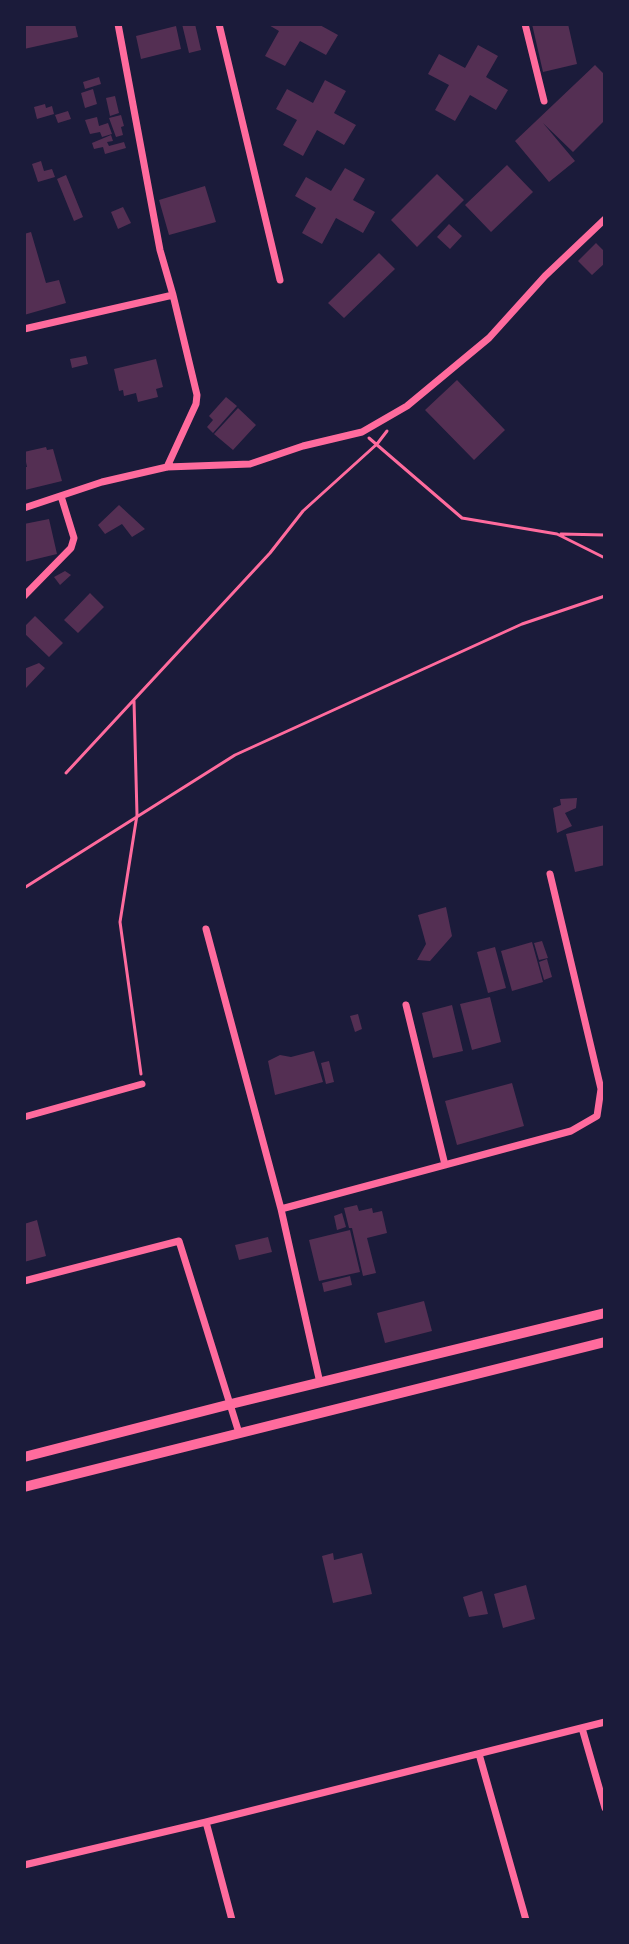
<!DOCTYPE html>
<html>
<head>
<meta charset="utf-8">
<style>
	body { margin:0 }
	#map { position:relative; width:629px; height:1944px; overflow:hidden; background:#1b1b3a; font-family:Manrope,sans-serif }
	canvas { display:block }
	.frame { position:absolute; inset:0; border:26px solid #1b1b3a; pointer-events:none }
</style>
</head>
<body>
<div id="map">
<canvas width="629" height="1944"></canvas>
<div class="frame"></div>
</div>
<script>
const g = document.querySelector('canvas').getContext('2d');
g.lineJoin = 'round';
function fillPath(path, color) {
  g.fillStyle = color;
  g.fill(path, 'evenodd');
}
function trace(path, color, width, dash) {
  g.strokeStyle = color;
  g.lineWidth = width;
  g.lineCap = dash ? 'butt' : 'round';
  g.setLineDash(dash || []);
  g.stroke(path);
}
fillPath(new Path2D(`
	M24,24H75L78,37L24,49Z
	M182,24H195L201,50L189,53Z
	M267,24H318L338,35L326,55L300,41L285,66L265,56L279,31Z
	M532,24H568L577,64L543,72Z
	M176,26L181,49L141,59L136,36Z
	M478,45L498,56L486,77L508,90L496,110L470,95L455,121L435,110L449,85L428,74L439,54L465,68Z
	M595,65L605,75V120L573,152L543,123L575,161L549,182L515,141Z
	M99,77L101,84L85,89L83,82Z
	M325,80L346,91L334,113L356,125L344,145L317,130L303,156L283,145L297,120L276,109L287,89L313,103Z
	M93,89L97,104L85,108L81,93Z
	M115,96L119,113L110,116L106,98Z
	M45,104L46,108L52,106L54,114L37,119L34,107Z
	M68,111L71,119L58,123L55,115Z
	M121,115L124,126L121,127L123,135L116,137L109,118Z
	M97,117L99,126L108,123L112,134L102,137L100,132L90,134L85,120Z
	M111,135L113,141L107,142L109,146L124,142L126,148L105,154L103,147L94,149L92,143Z
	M41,161L44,171L52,169L55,177L38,182L32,164Z
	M507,165L533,192L491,232L465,205Z
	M345,168L365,179L353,200L375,212L363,233L336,218L322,244L302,233L316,208L295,196L306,177L331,191Z
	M437,174L464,200L417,247L391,220Z
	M66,175L83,217L74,221L57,179Z
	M205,186L216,222L169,235L159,200Z
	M123,207L131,223L118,229L111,212Z
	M449,224L462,236L450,249L437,237Z
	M31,232L46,283L59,280L66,303L24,315V234Z
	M596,243L605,252V263L592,275L578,261Z
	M379,253L395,269L344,318L328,303Z
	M86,356L88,364L72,368L70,359Z
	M156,359L163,387L156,389L158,397L138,402L136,393L124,396L123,390L119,391L114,369Z
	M457,380L505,430L474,460L425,410Z
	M226,397L237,406L213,433L207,427L213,420L209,416Z
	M238,408L256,425L233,450L214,434Z
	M46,447L47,450L53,449L62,481L25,490L24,467H27L24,452Z
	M119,505L145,529L132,537L122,524L105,534L98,525Z
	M49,519L57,554L24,562V524Z
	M65,571L71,575L60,585L54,577Z
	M90,593L104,607L78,633L64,620Z
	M35,616L63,643L49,657L24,633V627Z
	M39,663L45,668L26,688L24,669Z
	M577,798L576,808L565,813L572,826L557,833L553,808L561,805L560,799Z
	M605,825V865L575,872L566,834Z
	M446,907L452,936L430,961L417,960L426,944L418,915Z
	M542,941L548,958L539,960L534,943Z
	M532,942L543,982L512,991L501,951Z
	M495,947L506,988L488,993L477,952Z
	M547,959L552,977L544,980L539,962Z
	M490,997L501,1042L472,1050L460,1004Z
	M452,1005L463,1051L433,1058L422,1013Z
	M358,1014L362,1029L355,1032L350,1016Z
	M314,1051L323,1082L275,1095L268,1061L280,1055L291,1057Z
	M329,1061L334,1082L326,1084L321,1063Z
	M512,1083L524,1126L457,1145L445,1101Z
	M357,1205L359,1211L372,1208L373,1213L382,1211L387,1233L367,1238L376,1273L363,1276L352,1228H349L344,1208Z
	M342,1213L346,1227L337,1230L334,1216Z
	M37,1220L46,1256L24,1262V1224Z
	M350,1230L360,1272L319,1281L309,1240Z
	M268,1237L272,1252L239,1260L235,1245Z
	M350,1276L352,1285L324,1292L322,1283Z
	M424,1301L432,1331L385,1343L377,1313Z
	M333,1553L334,1560L362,1553L372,1594L333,1603L322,1556Z
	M526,1585L535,1619L503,1628L494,1594Z
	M482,1591L488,1614L469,1617L463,1597Z`), '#542f53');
trace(new Path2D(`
	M369,438L462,518L557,534L605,558
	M561,534L605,535
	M134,701L137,815L120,922L141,1074
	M66,773L270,553L303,511L377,444L387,431
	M24,888L235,755L522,624L605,596`), '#ff6b9d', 3);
trace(new Path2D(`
	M118,24L160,250L173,295L197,395L196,404L167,467
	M219,24L280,280
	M525,24L544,101
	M24,329L173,295
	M24,508L102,482L167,467L250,464L303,446L362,432L407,406L489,338L545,276L605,219
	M24,596L71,548L74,538L61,496
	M206,929L281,1209L320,1383
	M406,1005L445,1165
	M24,1117L142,1084
	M281,1209L571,1131L597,1116L601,1089L550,874
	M24,1281L179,1241L239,1433
	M582,1728L605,1808
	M479,1754L526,1920
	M206,1822L232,1920
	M24,1865L206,1822L605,1722`), '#ff6b9d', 7);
trace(new Path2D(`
	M24,1457L231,1404L605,1313
	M24,1487L605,1342`), '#ff6b9d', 10);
</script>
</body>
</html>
